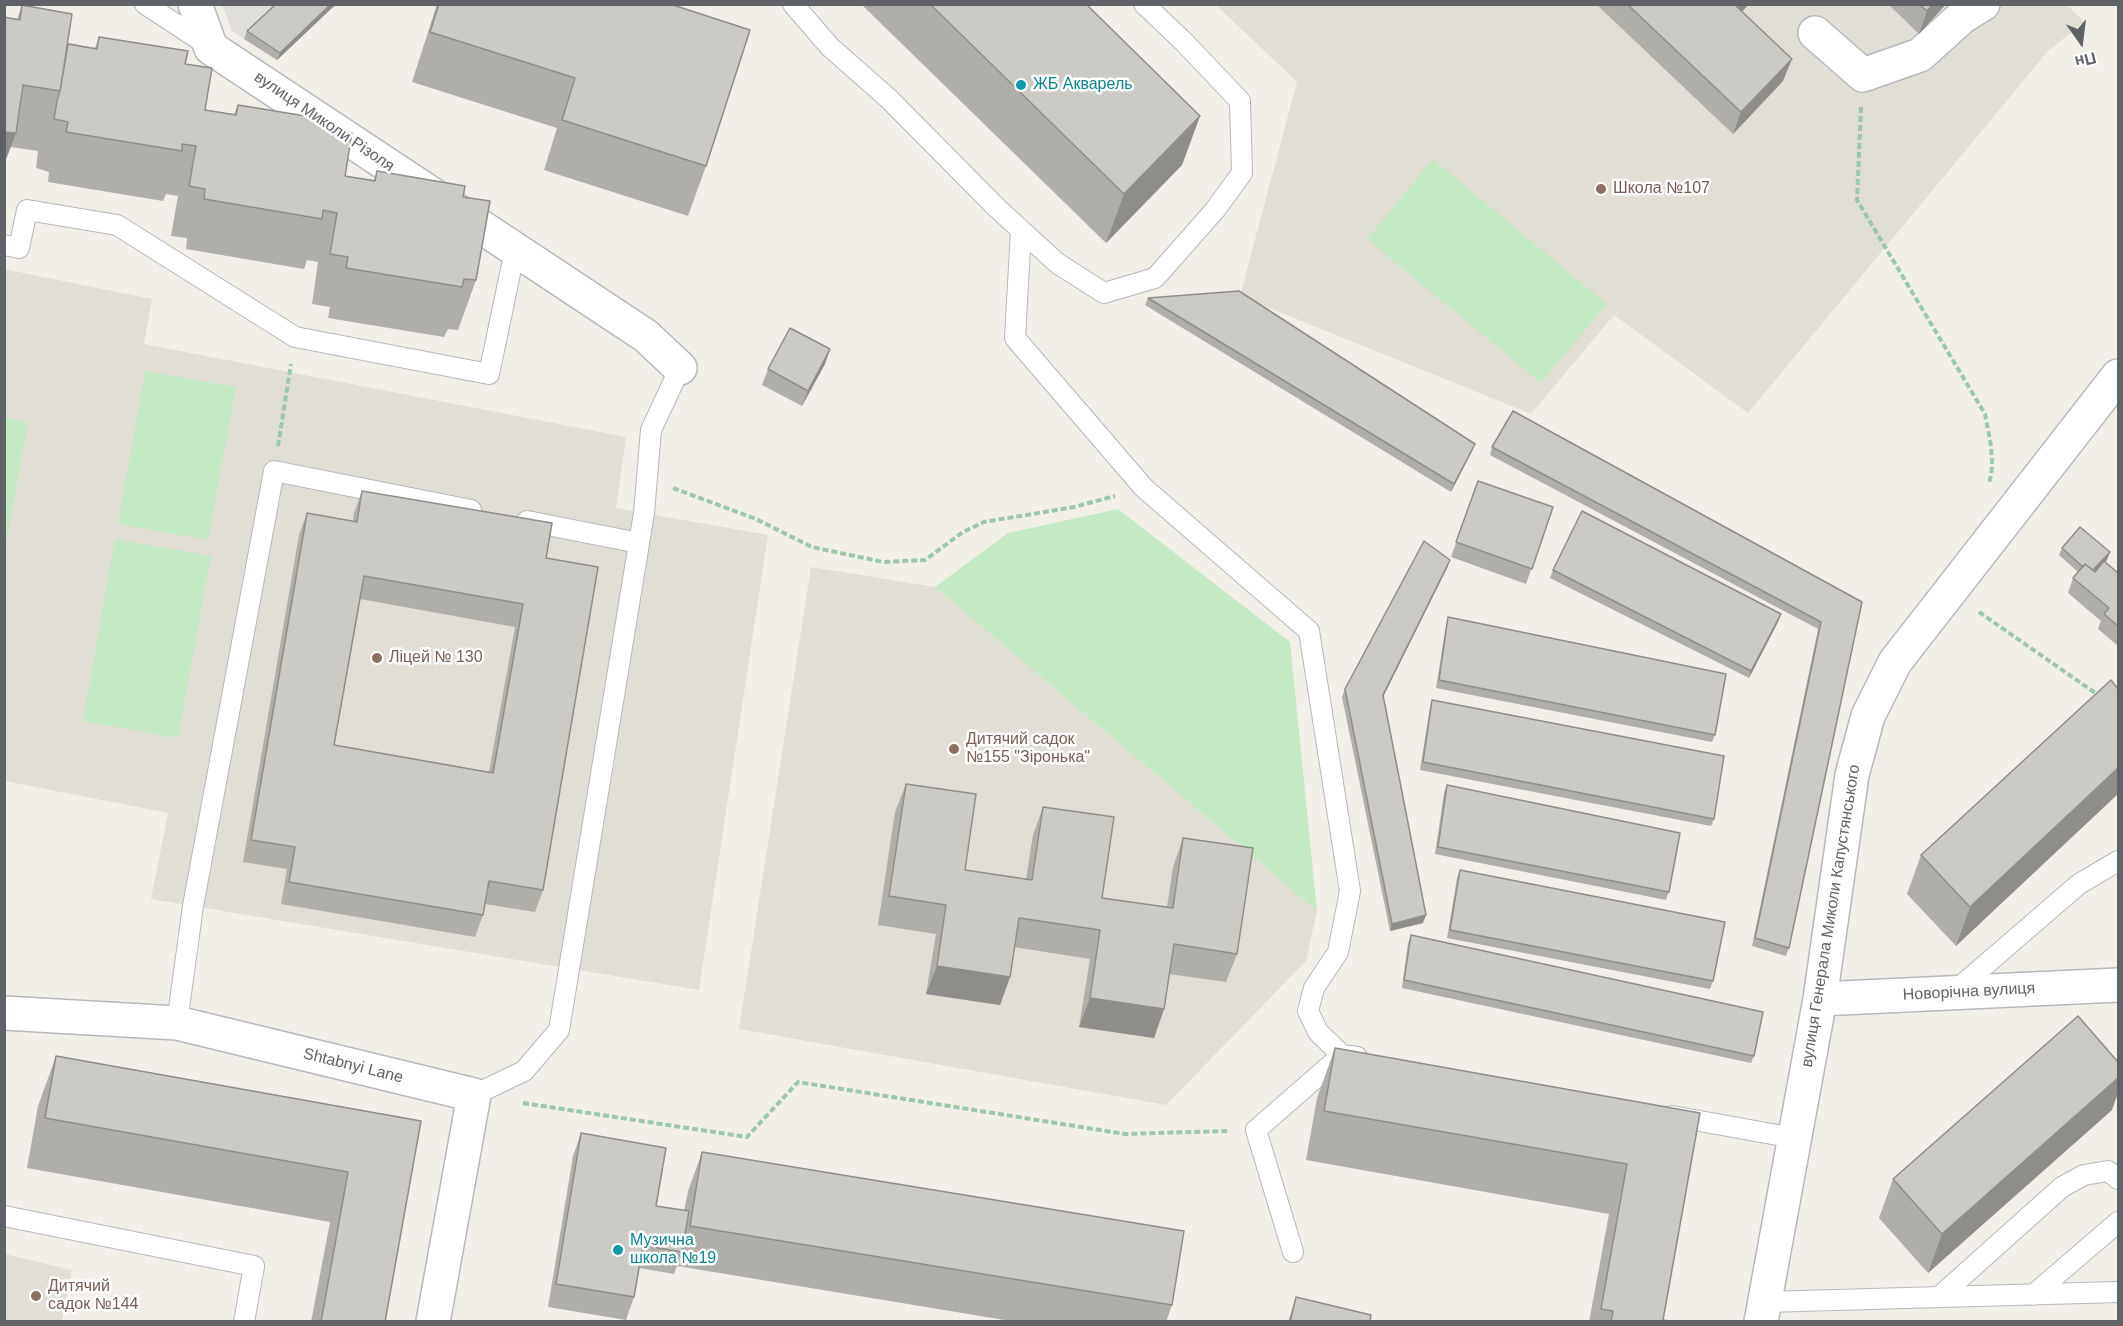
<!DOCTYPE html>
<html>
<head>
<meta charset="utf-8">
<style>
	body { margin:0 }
	#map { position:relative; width:2123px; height:1326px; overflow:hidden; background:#f1efe8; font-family:Helvetica,sans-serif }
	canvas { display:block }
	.frame { position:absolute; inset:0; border:6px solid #5f6368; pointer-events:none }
	.north { position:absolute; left:2051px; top:12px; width:60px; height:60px; -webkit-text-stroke:4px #fff; paint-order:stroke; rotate:166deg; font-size:16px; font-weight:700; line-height:24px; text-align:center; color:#5f6368 }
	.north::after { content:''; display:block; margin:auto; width:21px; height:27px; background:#5f6368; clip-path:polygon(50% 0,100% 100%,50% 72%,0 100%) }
</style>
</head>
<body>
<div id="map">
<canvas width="2123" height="1326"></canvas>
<div class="frame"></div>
<div class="north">Пн</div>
</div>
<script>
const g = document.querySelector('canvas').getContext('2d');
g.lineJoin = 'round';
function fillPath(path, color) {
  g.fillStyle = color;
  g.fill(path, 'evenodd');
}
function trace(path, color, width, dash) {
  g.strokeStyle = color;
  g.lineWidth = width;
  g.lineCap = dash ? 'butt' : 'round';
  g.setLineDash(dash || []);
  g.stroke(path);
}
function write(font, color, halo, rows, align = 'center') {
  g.font = font + ' Helvetica,sans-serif';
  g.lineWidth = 5;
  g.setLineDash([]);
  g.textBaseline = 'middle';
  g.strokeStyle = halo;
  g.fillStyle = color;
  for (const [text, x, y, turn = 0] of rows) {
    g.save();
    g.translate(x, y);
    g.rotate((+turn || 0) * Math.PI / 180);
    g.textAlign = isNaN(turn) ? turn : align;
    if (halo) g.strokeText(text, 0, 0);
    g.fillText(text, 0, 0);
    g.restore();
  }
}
fillPath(new Path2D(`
	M222,5H336L277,60L232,31Z`), '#e0deda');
fillPath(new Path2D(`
	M2066,4L2084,22L2048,51L1748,413L1614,315L1531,414L1240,296L1297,82L1216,5Z
	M4,269L152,299L144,344L626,437L616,508L768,535L699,990L151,899L168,813L5,781Z
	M811,567L935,587L1317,911L1306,961L1166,1105L739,1029Z
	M5,1254L72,1270L62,1321H5Z`), '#e1ded6');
fillPath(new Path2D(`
	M1433,159L1607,304L1541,383L1367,239Z
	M145,371L236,387L208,540L118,524Z
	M5,418L28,422L5,550L4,418Z
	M1118,509L1290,642L1317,911L935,587L1008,533Z
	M115,539L211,556L178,738L83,721Z`), '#c5e8c5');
const lane = new Path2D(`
	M145,4L209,46
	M793,4L830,47L888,98L997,208L1057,263L1104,293L1155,278L1215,210L1242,173L1240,101L1184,42L1144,4
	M1021,230L1015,338L1144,488L1309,631L1350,891L1338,952L1314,988L1308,1011L1318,1032L1342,1055L1357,1057
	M4,245L19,248L27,210L117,225L295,337L489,374L515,250
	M527,521L639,543
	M1955,991L2079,884L2118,861
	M177,1023L193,906L274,471L471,510
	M474,1095L524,1071L559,1030L644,513L651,430L680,368
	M1672,1116L1794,1138
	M4,1216L254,1266L244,1322
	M1293,1252L1256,1130L1342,1055
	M2033,1295L2118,1222
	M1939,1297L2062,1187L2084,1175L2108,1171L2118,1179
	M1765,1302L2118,1292`);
const street = new Path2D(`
	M195,4L211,48L646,336L680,368
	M1815,33L1863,75L1920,55L1962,17L1983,4
	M1820,999L2118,985
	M4,1013L177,1023L474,1095L433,1322
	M1761,1322L1820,999L1852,775L1868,716L1895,662L2118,376`);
trace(lane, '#b5b8bc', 22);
trace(street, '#b5b8bc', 36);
trace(new Path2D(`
	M1861,107L1857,200L1985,414C1989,436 1996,461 1989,483
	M278,446L291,364
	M673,488L756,519L812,547L883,562L925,560L963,532L984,522L1074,507L1115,496
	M1979,612L2101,697
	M523,1103L747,1137L798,1082L1125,1134L1229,1131`), '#9cc7a9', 4, [6, 3]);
trace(lane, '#fff', 20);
trace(street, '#fff', 33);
fillPath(new Path2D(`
	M276,4H336L277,60L244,39L247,31Z
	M437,4H670L706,166L688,216L544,170L557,128L412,82Z
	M861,4H1086L1200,116L1182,165L1106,243Z
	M1596,4H1749L1742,12L1783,81L1733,134Z
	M1888,4H1946L1919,34Z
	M22,5L68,43L95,48L99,37L185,64L205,110L234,114L238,105L323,128L345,176L374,180L377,171L463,197L476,280L458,330L448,329L444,337L328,318L330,307L312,304L318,262L307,260L304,269L186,249L187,238L171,236L178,196L166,194L163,201L48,182L49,172L36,168L38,151L11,147L4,164V17L17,19Z
	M1148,298L1475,444L1472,451L1451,492L1145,305Z
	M830,349L825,364L802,406L762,385L768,369Z
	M1492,447L1862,602L1789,948L1786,956L1752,946L1818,629L1490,455Z
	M1478,481L1553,507L1526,584L1451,557Z
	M362,491L546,558L543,890L535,912L485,904L483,915L475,937L281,904L287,869L243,862L299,535L307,513L353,521L354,513ZM360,599L515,627L489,772L334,745Z
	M2062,548L2107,560L2105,562L2118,573V646L2098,629L2101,621L2068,593L2073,578L2078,572L2059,555Z
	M1450,560L1447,568L1383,697L1423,923L1390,931L1342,697L1345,689Z
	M1553,570L1781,614L1778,622L1749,678L1550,578Z
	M1448,617L1715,735L1712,742L1436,688L1446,625Z
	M2118,689L1956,946L1907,894L1921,855Z
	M1432,700L1714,819L1711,826L1420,770L1430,707Z
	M906,784L965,870L1026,879L1033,835L1043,807L1102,898L1167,907L1173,867L1183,838L1237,954L1226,982L1169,974L1164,1009L1154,1038L1079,1027L1090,959L1014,947L1010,977L1000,1005L926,994L936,934L878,925L895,812Z
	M1447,785L1669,892L1666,900L1435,854L1444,793Z
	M1460,870L1713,981L1710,989L1447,938L1457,878Z
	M1411,935L1754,1056L1751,1063L1402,988L1408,943Z
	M1335,1048L1700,1113L1663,1320L1675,1322H1589L1609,1214L1306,1160L1317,1098Z
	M56,1056L421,1121L385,1322H311L330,1222L27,1168L38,1106Z
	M2112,1110L1928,1273L1879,1218L1893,1179Z
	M581,1133L656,1206L684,1211L688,1191L702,1152L1172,1305L1166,1322H1017L677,1266L674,1274L639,1268L634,1297L626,1320L548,1307L573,1156Z
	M1296,1297L1370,1322H1288Z`), '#afaea9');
fillPath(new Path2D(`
	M331,4H336L277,60L280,53Z
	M1736,4H1749L1727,28Z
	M1933,4H1946L1919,34L1927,11Z
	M1792,59L1783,81L1733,134L1741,112Z
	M1200,116L1182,165L1106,243L1124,194Z
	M4,132L16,133L4,164Z
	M830,349L825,364L802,406L808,391Z
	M1475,444L1472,451L1451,492L1454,484Z
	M2110,552L2107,560L2088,581L2091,573Z
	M1450,560L1447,568L1380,703L1383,695Z
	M1781,614L1778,622L1749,678L1751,671Z
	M2118,768V794L1956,946L1970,907Z
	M1426,915L1423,923L1390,931L1392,924Z
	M937,966L1010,977L1000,1005L926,994Z
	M1090,998L1164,1009L1154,1038L1079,1027Z
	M2118,1078V1093L2112,1110L1928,1273L1942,1234Z`), '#8f8d8a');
const building = new Path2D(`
	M276,4H331L280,53L247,31Z
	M439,4H670L750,30L706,166L562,120L575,78L430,32Z
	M930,4H1086L1200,116L1124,194Z
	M1627,4H1736L1735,5L1792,59L1741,112Z
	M1919,4H1933L1927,11Z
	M22,5L72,14L60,91L23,85L16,133L4,132V17L20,20Z
	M99,37L188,51L185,64L212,68L205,110L236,115L238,105L324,119L323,128L352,133L345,176L375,181L377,171L465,186L463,197L490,201L476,280L464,279L462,287L346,268L348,257L330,254L337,213L323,210L322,219L204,199L205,189L189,186L196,146L182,144V151L66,132L68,122L54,119L57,101L60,91L68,44L97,49Z
	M1239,291L1475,444L1454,484L1148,298Z
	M790,328L830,349L808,391L768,369Z
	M1513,411L1862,602L1789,948L1755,938L1821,622L1492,447Z
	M1478,481L1553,507L1532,569L1456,542Z
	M362,491L552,523L546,558L598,567L543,890L489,881L483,915L289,882L295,847L251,840L307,513L357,522ZM364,576L523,604L493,773L334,745Z
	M1582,511L1781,614L1751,671L1553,570Z
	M2080,527L2110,552L2093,570L2085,564L2083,567L2062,548Z
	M1424,541L1450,560L1383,695L1426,915L1392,924L1345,689Z
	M2104,561L2118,573V626L2104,614L2109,608L2073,578L2085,564L2095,572Z
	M1448,617L1726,674L1715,735L1439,680Z
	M2111,680L2118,689V768L1970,907L1921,855Z
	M1432,700L1724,756L1714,819L1423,762Z
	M906,784L976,794L965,870L1032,880L1043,807L1114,817L1102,898L1173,908L1183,838L1253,848L1237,954L1174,944L1164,1009L1090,998L1100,930L1019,918L1010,977L937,966L946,905L889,896Z
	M1447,785L1680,833L1669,892L1438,847Z
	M1460,870L1725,922L1713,981L1450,930Z
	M1411,935L1763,1012L1754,1056L1404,980Z
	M2078,1016L2118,1062V1078L1942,1234L1893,1179Z
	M1335,1048L1700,1113L1663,1320L1675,1322H1611L1613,1311L1601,1309L1627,1164L1324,1111Z
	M56,1056L421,1121L385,1322H321L348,1172L45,1118Z
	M581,1133L666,1148L656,1206L689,1211L682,1252L643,1245L634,1297L556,1284Z
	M702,1152L1184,1231L1172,1305L690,1226Z
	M1296,1297L1371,1315L1370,1322H1290Z`);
fillPath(building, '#cccac5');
trace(building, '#8f8d8a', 1.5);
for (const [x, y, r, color] of [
	[1021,85,6,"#0f9aa8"],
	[1601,189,6,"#8d6e63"],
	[377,658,6,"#8d6e63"],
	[954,749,6,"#8d6e63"],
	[618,1250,6,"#0f9aa8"],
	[36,1296,6,"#8d6e63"]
]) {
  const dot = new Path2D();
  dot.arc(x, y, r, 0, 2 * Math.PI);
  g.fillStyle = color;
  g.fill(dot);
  trace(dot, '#fff', 2);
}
write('16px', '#0d838f', '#fff', [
	["ЖБ Акварель",1033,85],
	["Музична",630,1241],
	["школа №19",630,1259]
], 'left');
write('16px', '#5f6368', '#fff', [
	["вулиця Миколи Різоля",324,122,34],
	["вулиця Генерала Миколи Капустянського",1831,916,-81],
	["Новорічна вулиця",1969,992,-3],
	["Shtabnyi Lane",353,1066,14]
]);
write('16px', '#785e54', '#fff', [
	["Школа №107",1613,189],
	["Ліцей № 130",389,658],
	["Дитячий садок",966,740],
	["№155 \"Зіронька\"",966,758],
	["Дитячий",48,1287],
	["садок №144",48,1305]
], 'left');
</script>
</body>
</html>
